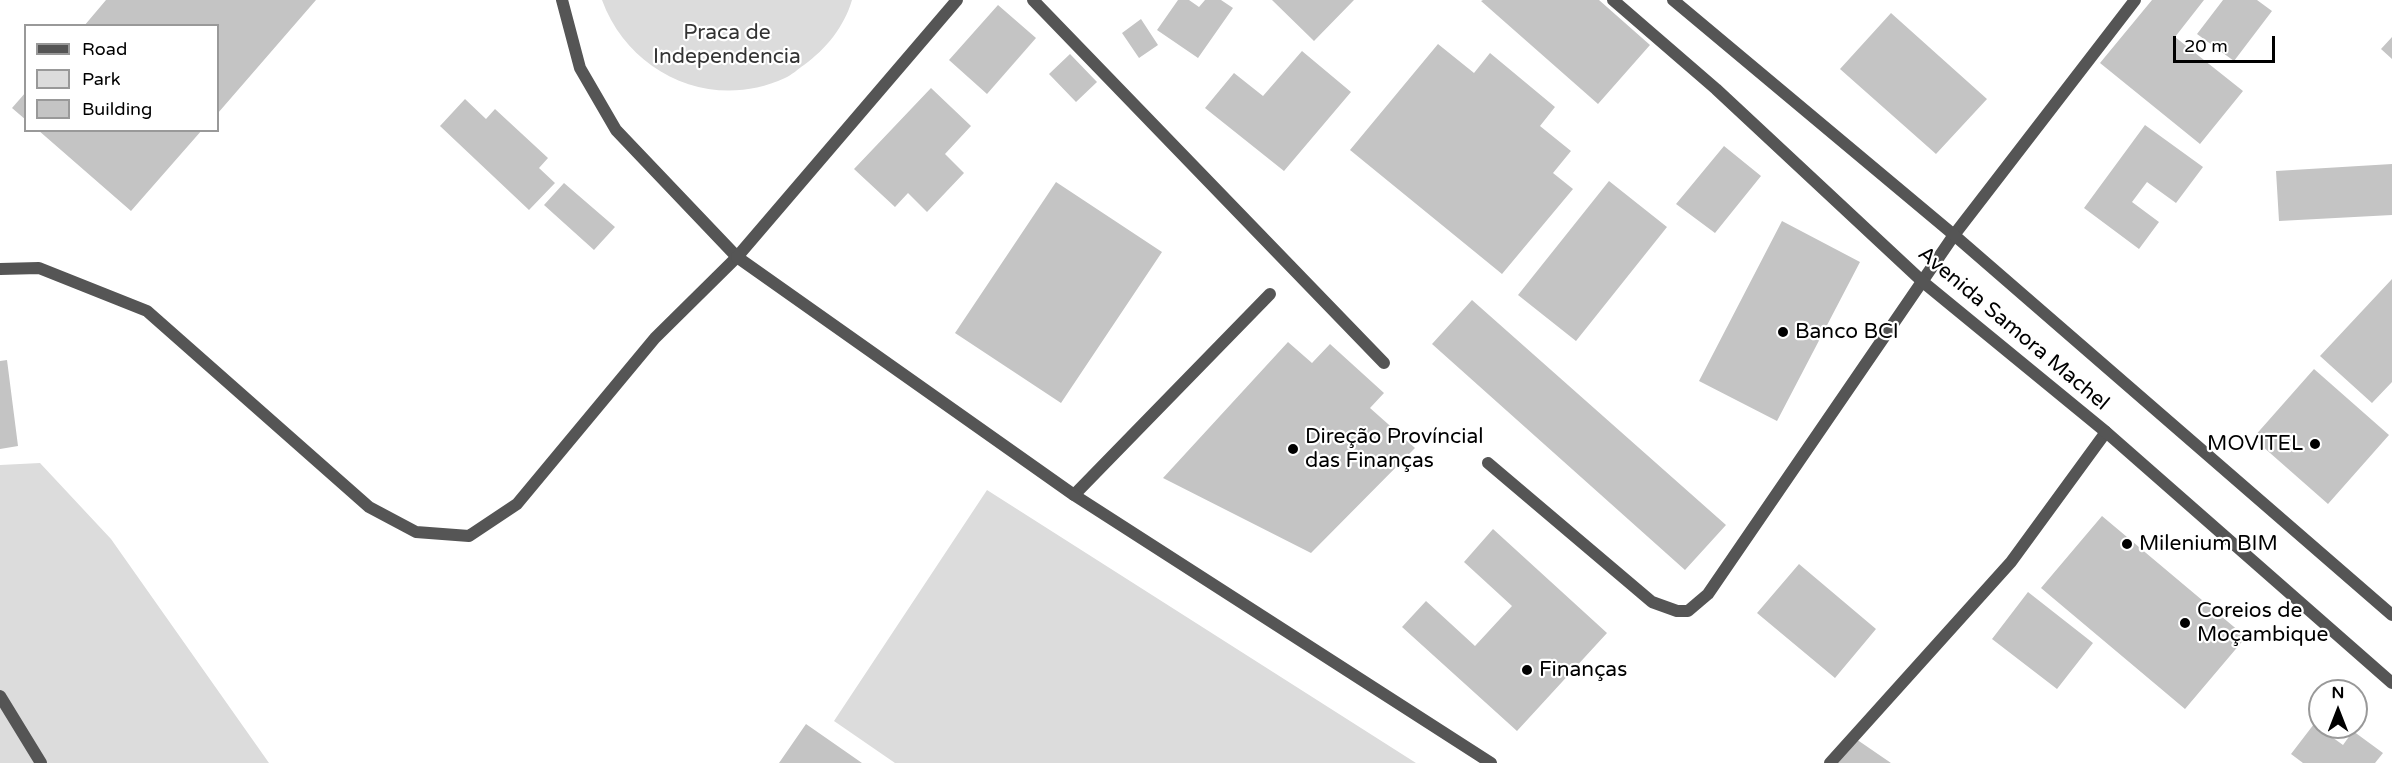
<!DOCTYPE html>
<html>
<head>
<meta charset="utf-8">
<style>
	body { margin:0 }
	#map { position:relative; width:2392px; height:763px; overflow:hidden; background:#fff; font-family:"Varela Round",sans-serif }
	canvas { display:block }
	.legend { position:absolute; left:24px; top:24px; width:195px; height:108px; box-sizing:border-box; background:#fff; border:2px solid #999; margin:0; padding:8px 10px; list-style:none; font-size:18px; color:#000 }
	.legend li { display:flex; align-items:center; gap:12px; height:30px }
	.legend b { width:30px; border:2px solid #999 }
	.north { position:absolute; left:2308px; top:679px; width:60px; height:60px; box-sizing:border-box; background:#fff; border:2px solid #999; border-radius:50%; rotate:0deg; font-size:16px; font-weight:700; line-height:24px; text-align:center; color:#000 }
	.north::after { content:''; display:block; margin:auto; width:21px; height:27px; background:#000; clip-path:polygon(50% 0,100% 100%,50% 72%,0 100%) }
	.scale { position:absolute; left:2173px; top:36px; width:102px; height:27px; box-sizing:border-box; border:3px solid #000; border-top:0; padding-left:8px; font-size:18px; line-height:21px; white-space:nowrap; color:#000; -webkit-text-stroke:4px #fff; paint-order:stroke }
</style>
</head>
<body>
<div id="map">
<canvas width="2392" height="763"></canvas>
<ul class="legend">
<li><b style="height:8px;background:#555"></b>Road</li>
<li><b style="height:16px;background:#dcdcdc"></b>Park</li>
<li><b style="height:16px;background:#c4c4c4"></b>Building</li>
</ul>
<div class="north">N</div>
<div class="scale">20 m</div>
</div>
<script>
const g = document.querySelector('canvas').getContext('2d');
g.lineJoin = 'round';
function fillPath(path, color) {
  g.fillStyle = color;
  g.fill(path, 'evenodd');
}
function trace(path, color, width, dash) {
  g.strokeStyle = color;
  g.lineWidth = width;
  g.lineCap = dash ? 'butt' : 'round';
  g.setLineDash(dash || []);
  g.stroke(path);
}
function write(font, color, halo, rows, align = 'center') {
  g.font = font + ' "Varela Round",sans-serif';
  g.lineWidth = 4.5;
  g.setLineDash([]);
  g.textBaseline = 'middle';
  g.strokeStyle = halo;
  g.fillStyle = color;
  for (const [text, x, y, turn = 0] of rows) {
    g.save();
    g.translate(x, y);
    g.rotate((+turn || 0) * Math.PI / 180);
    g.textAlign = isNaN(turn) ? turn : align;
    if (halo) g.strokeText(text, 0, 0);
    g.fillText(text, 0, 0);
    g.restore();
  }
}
fillPath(new Path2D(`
	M602,0H852C844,27 826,49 804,65C798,69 792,75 785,78C712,112 629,74 602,0Z
	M40,463L111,539L269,763H0V465Z
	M987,490L1416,763H895L834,721Z`), '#dcdcdc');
fillPath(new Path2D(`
	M106,0H316L218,113V26H84Z
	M1178,0H1189L1199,7L1205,0H1221L1233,8L1198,58L1157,30Z
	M1272,0H1354L1314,41Z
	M1483,0H1599L1650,45L1598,104L1481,1Z
	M2152,0H2204L2175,37L2243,91L2200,144L2100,63Z
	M2223,0H2257L2272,11L2234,61L2197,34Z
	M998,5L1036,38L987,94L949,60Z
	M1891,13L1987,99L1936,154L1840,69Z
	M1141,19L1158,45L1139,58L1122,33Z
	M2392,37V59L2381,49Z
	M1438,44L1474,73L1490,53L1555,107L1540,126L1571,151L1553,173L1573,189L1502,274L1350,150Z
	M1302,51L1351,92L1284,171L1205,108L1234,73L1263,96Z
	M1070,54L1097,82L1076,102L1049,74Z
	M931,88L971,126L945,154L964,173L927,212L908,193L895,207L854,169Z
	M26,92V120L12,108Z
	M465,99L486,119L495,109L548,158L539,168L555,183L529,210L440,126Z
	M2145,125L2203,167L2176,203L2147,182L2132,202L2159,222L2139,249L2084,208Z
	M38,130H202L131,211Z
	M1724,146L1761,176L1715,233L1676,204Z
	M2392,164V215L2279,221L2276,171Z
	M1609,181L1667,227L1576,341L1518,295Z
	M1056,182L1162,252L1061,403L955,333Z
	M564,183L615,227L594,250L544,205Z
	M1782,221L1860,262L1777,421L1699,381Z
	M2392,279V382L2372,403L2320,356Z
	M1472,300L1726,525L1685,570L1432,344Z
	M1288,342L1312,363L1330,344L1384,393L1370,408L1415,448L1311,553L1163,478Z
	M7,360L18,446L0,449V361Z
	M2314,369L2389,435L2328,504L2253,438Z
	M2102,516L2246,637L2185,709L2041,588Z
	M1493,529L1607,633L1517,731L1402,627L1426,601L1475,646L1512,606L1464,562Z
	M1799,564L1876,629L1835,678L1757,613Z
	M2028,592L2093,643L2057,689L1992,639Z
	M806,724L862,763H779Z
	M2314,724L2343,745L2353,731L2383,753L2375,763H2303L2291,754Z
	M1856,739L1891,763H1835Z`), '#c4c4c4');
trace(new Path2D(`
	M0,269L39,268L147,311L369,507L416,532L469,536L517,504L655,338L737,257
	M1074,495L1270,294
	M0,696L41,763`), '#555', 12);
trace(new Path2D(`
	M562,0L580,68L616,130L737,257
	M1033,0L1384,363
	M1488,463L1652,602L1677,611H1688L1708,594L1954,235L2135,0
	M1830,763L2011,562L2106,432`), '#555', 12);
trace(new Path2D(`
	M957,0L737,257L1074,495L1491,763
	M1613,0L1716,89L1923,282L2106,432L2392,683
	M1673,0L1954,235L2392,615`), '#555', 12);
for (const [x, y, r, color] of [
	[1783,332,6,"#000"],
	[2315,444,6,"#000"],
	[1293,449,6,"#000"],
	[2127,544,6,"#000"],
	[2185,623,6,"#000"],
	[1527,670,6,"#000"]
]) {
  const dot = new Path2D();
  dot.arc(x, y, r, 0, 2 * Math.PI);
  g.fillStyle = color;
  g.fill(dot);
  trace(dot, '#fff', 2);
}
write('21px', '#333', '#fff', [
	["Praca de",727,33],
	["Independencia",727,57]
]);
write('21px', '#000', '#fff', [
	["Avenida Samora Machel",2013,329,40]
]);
write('21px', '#000', '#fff', [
	["Banco BCI",1795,332],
	["Direção Províncial",1305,437],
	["das Finanças",1305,461],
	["MOVITEL",2303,444,"right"],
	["Milenium BIM",2139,544],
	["Coreios de",2197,611],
	["Moçambique",2197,635],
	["Finanças",1539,670]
], 'left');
</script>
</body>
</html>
